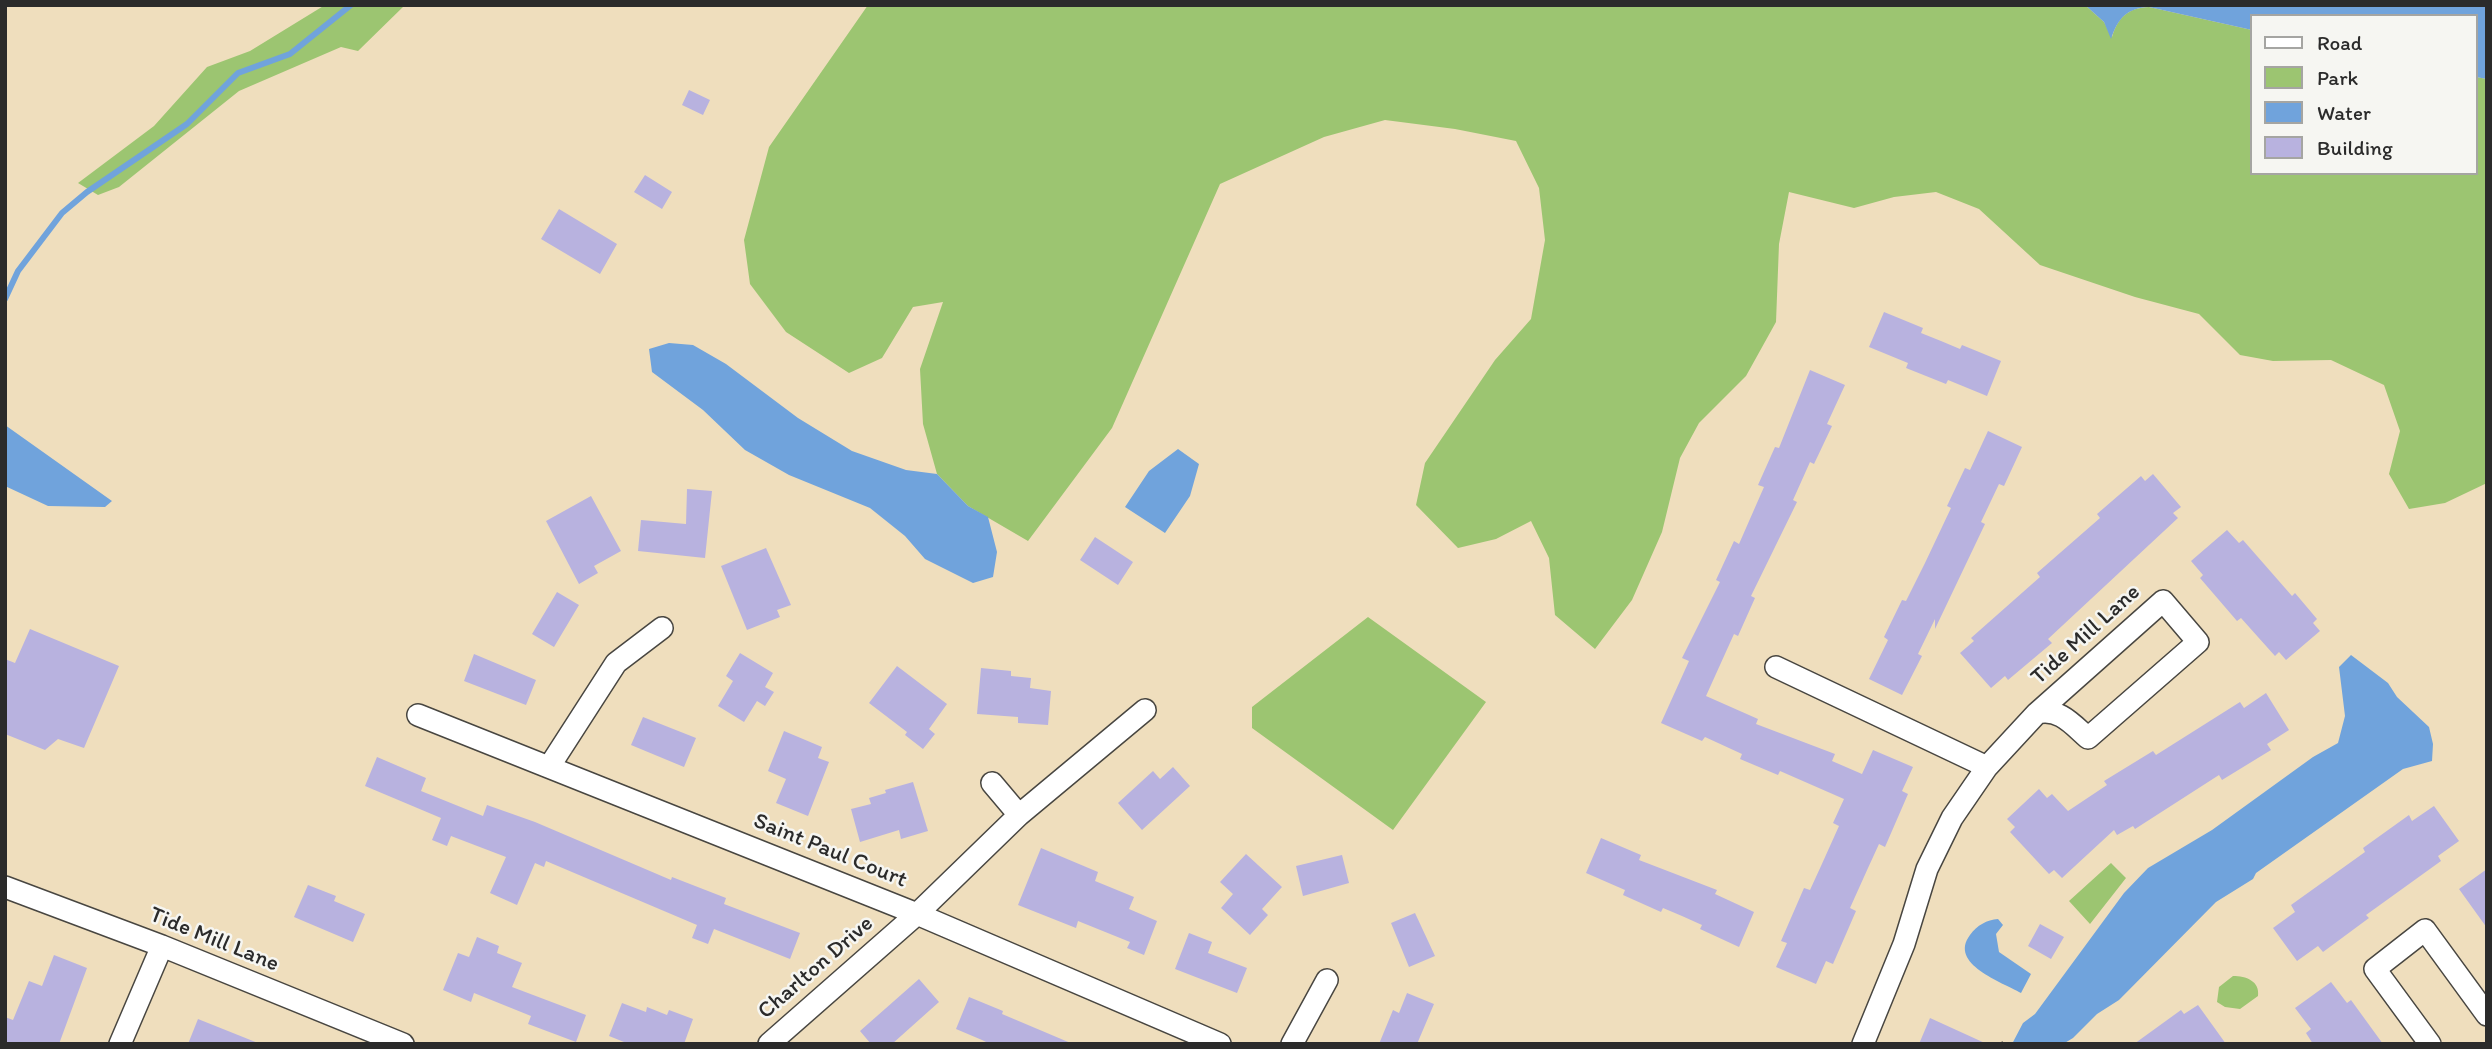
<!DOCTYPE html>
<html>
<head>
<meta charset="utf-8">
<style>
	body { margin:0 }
	#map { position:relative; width:2492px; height:1049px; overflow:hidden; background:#efdebd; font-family:Itim,sans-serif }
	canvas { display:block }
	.frame { position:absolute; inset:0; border:7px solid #2b2b2b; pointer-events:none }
	.legend { position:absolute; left:2250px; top:14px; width:228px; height:161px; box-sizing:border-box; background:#f6f6f2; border:2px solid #a5a5a2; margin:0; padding:9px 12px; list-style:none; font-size:21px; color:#2b2b2b }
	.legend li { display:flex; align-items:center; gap:14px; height:35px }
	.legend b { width:35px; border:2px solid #a5a5a2 }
</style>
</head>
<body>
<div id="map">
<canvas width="2492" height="1049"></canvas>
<div class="frame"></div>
<ul class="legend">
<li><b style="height:9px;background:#fff"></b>Road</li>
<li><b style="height:19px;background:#9cc571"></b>Park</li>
<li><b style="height:19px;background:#70a3dc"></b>Water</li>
<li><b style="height:19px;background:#b8b2df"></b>Building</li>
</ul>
</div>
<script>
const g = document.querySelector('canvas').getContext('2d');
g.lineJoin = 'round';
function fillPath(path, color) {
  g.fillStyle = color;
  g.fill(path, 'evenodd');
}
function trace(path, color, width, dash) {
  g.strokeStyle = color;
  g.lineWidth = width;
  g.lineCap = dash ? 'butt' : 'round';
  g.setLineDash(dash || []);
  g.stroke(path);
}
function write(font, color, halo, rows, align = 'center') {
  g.font = font + ' Itim,sans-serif';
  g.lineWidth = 5;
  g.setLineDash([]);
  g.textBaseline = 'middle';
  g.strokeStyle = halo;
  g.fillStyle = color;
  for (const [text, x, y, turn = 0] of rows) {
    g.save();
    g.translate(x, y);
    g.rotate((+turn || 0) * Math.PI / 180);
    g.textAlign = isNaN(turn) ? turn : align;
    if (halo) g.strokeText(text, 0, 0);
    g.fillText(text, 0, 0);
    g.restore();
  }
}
fillPath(new Path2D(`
	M325,5H405L358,51L341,47L239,91L119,187L98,195L78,183L154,126L207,67L250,51Z
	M868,5H2085L2104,22L2112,37C2118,17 2128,8 2149,7L2252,30V173H2476V77L2487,79V483L2445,503L2409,509L2389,474L2400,431L2384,385L2331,360L2273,361L2240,355L2199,314L2135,297L2040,265L1979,209L1936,192L1894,197L1854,208L1789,192L1779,244L1776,322L1746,376L1699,423L1680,458L1662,532L1632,600L1595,649L1555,615L1549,558L1531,521L1496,539L1458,548L1416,505L1425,463L1495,360L1531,319L1545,240L1539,188L1516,141L1455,129L1385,120L1324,137L1220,184L1112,428L1028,541L968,506L937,474L923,424L920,369L943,302L913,307L882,358L849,373L786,332L750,284L744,240L769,147Z
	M1368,617L1486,702L1393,830L1252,728V707Z
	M2111,863L2126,878L2090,924L2069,901Z
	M2233,976C2246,976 2260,981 2258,996L2240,1009L2225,1007L2217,1002L2219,987Z`), '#9cc571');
fillPath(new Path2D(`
	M2085,5H2487V79L2476,77V16H2252V30L2149,7C2127,8 2118,18 2111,39L2104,22Z
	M669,343L693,345L726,364L798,418L852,451L906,470L937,474L968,506L988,517L997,552L993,577L973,583L925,559L905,536L870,508L789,475L745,450L703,410L652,372L649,349Z
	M5,425L112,501L105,507L48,506L5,486Z
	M1178,449L1199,464L1190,496L1165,533L1125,507L1149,471Z
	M2351,655L2388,683L2397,697L2429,727L2433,744L2432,761L2403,769L2256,873L2253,879L2216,902L2119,1000L2097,1014L2073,1038L2063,1044H2012L2023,1023L2035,1014L2124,893L2148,868L2212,830L2313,757L2338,743L2345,716L2339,667Z
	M1998,919L2003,925L1996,934L1999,952L2031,974L2021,993C2002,982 1948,964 1970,935C1977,925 1987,920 1998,919Z`), '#70a3dc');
trace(new Path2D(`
	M5,299L18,271L62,213L87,192L187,124L238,73L290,54L351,5`), '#70a3dc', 6);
fillPath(new Path2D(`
	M689,90L710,100L703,115L682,105Z
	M645,175L672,192L662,209L634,192Z
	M559,209L617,244L600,274L541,239Z
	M1884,312L1923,328L1921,333L1941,341L1960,349L1962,345L2001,361L1987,396L1948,380L1946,384L1906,368L1908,363L1869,347Z
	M1810,370L1845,385L1827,424L1832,426L1814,464L1810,462L1793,500L1797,502L1751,596L1755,598L1738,636L1734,634L1706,696L1758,719L1756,724L1835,754L1832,761L1862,774L1873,750L1913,767L1902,791L1908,794L1885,847L1879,844L1868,868L1850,908L1856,911L1833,964L1826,961L1816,984L1776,967L1787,943L1781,941L1804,888L1810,890L1821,866L1839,826L1833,823L1844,799L1780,771L1778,775L1740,759L1742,754L1705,737L1702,741L1661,723L1689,661L1682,658L1720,582L1716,580L1734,541L1739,544L1764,487L1758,485L1775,447L1779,448Z
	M1988,431L2022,447L2004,486L1999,484L1981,522L1985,524L1935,629V619L1918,654L1922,656L1902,695L1869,679L1888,640L1884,637L1902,600L1906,601L1925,563L1951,508L1947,506L1965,468L1970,470Z
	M2153,474L2181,507L2173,513L2178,518L2048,639L2052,643L2008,680L2005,676L1991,688L1960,653L1974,641L1971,638L2040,577L2037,573L2100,518L2097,514L2141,476L2145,481Z
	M687,489L712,491L705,558L638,551L641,520L686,524Z
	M591,496L621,551L594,566L598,573L579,584L546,521Z
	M2227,530L2239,543L2243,540L2292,596L2295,593L2317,619L2313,623L2320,631L2286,660L2279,652L2275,656L2241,618L2237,621L2200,578L2203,575L2191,561Z
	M1095,537L1133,562L1118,585L1080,560Z
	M766,548L791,605L777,610L780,617L747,630L721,566Z
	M557,592L579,605L554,647L532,634Z
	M30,629L119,666L84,748L58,739L45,750L5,734V659L15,663Z
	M740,653L773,673L765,687L774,692L765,706L757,701L744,722L718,706L733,681L726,676Z
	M474,654L536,680L526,705L464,681Z
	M897,666L947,704L929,729L935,734L923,749L905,735L907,732L869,703Z
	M981,668L1011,671V676L1031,678L1030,688L1051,691L1048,725L1018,723V717L977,714Z
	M2266,693L2289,730L2267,744L2271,750L2222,780L2219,775L2135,829L2133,826L2117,835L2114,830L2062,878L2054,870L2049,874L2010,832L2015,827L2007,819L2039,789L2047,798L2052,794L2068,811L2107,785L2104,781L2153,751L2156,755L2240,702L2244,708Z
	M643,717L696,738L684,767L631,745Z
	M784,731L822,747L818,758L829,762L808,816L776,803L786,779L768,771Z
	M377,757L426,778L421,791L483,816L487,805L535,822L671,880L672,877L726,898L724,904L800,933L790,959L714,929L708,944L692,938L697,925L546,861L544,867L535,863L517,905L490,893L506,857L451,836L447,846L432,840L441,818L365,786Z
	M1173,767L1190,786L1142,830L1118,803L1153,771L1160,779Z
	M913,782L928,831L901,839L899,830L860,842L851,809L871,804L869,798L886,793L885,790Z
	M2434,806L2459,841L2438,856L2441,861L2366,915L2369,918L2323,952L2318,946L2297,961L2273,928L2295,912L2291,905L2365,852L2363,848L2409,815L2412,821Z
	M1601,838L1641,855L1639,860L1717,890L1715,894L1754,912L1739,947L1700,929L1702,925L1682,916L1663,908L1661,912L1623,895L1625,890L1586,873Z
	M1041,848L1098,872L1095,881L1134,897L1129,909L1157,921L1144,955L1127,948L1130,942L1078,921L1076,928L1018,905Z
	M1246,854L1282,887L1262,909L1268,915L1250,935L1221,908L1233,894L1220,882Z
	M1342,855L1349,883L1303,896L1296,866Z
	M2487,869V928L2459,889Z
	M308,885L336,896L334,901L365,914L353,942L294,917Z
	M1415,913L1435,956L1409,967L1391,923Z
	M2040,924L2064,937L2051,959L2028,946Z
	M1189,933L1212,942L1208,953L1247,968L1237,993L1175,969Z
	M477,937L499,946L497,953L522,963L512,987L586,1015L576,1042L528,1024L531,1016L474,993L471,1002L443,990L458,953L469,957Z
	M54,955L87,968L59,1044H5V1017L13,1020L29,981L42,986Z
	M919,979L939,1002L892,1044H871L860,1031Z
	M2331,982L2347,1003L2351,1000L2383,1044H2313L2306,1033L2311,1029L2295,1008Z
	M1407,993L1434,1004L1417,1044H1379L1393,1010L1399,1013Z
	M969,997L1003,1011L1002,1014L1073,1044H990L982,1040L956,1029Z
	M622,1003L646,1012L647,1007L667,1015L669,1010L693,1019L684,1044H629L609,1036Z
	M2198,1005L2226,1044H2134L2181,1010L2184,1014Z
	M1930,1018L1987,1044H1919Z
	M198,1019L258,1043V1044H188Z`), '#b8b2df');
const minor = new Path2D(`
	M1776,667L1987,767L1952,818L1927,869L1904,944L1863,1044
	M418,715L917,914L1220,1044
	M549,767L616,663L662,628
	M1987,767L2037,713C2060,708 2072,724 2088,738L2198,642L2163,601L2037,713
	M992,783L1019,815
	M5,887L162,946L403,1044
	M120,1044L162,946
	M769,1044L917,914L1019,815L1145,710
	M1292,1044L1327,980
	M2430,1044L2375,969L2425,930L2487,1015`);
trace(minor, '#484641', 24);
trace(new Path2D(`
	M2001,1042L2002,1044`), '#484641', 3.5, [5, 5]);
trace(minor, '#fff', 21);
write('23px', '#2b2b2b', '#f6f6f2', [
	["Tide Mill Lane",2086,635,-42],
	["Saint Paul Court",830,851,22],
	["Tide Mill Lane",214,940,22],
	["Charlton Drive",816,968,-41]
]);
</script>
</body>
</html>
